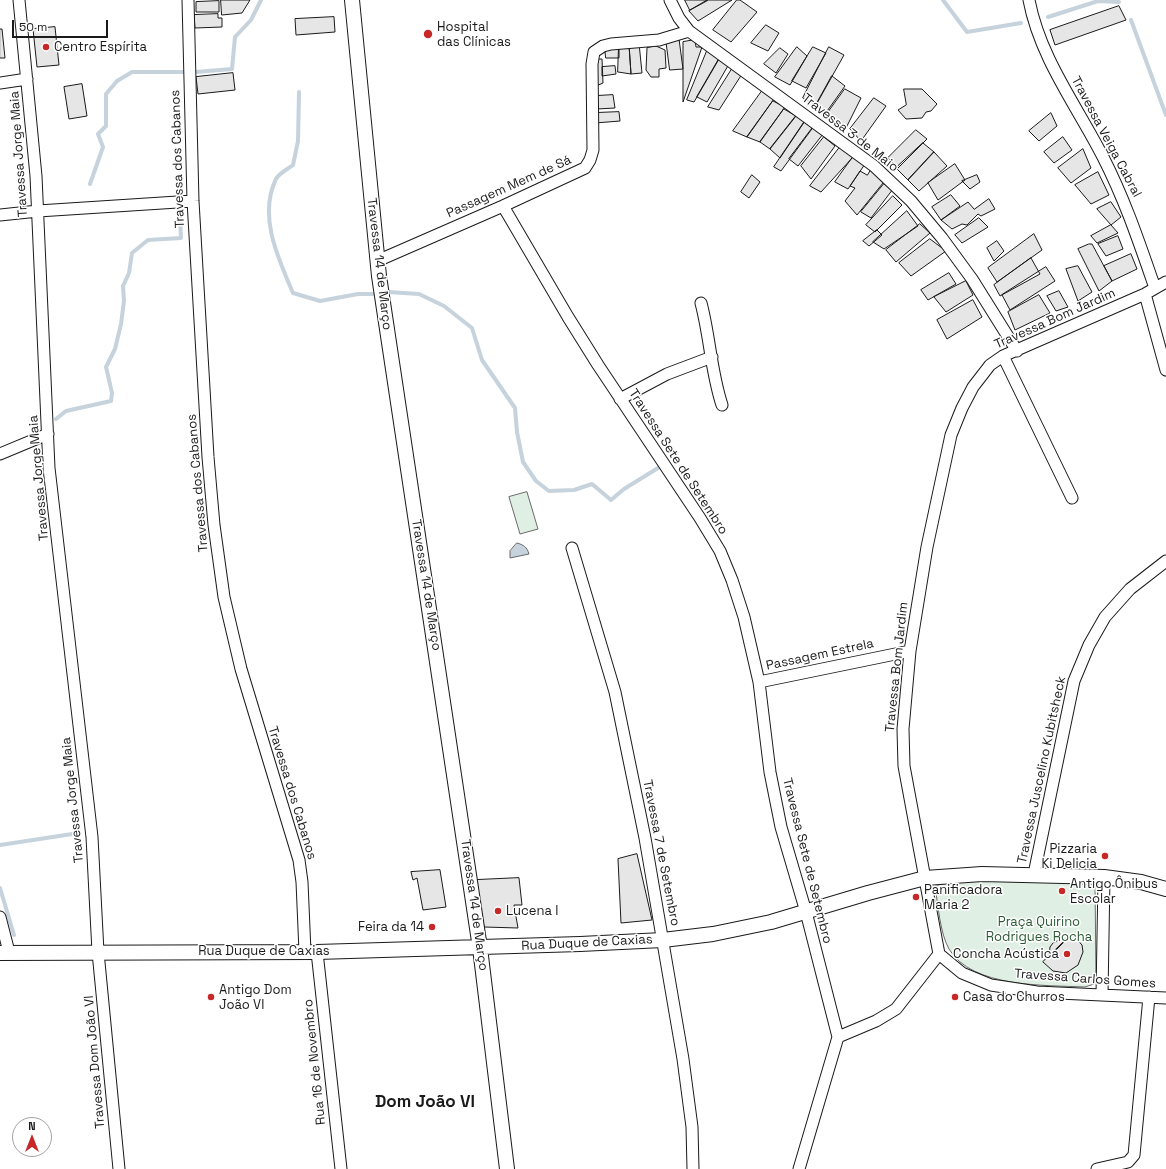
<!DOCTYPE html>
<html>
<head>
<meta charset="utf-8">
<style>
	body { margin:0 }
	#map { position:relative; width:1166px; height:1169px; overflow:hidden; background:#fff; font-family:"Space Grotesk",sans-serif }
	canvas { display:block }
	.north { position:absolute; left:12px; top:1117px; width:40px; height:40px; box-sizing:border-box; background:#fff; border:1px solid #a3a3a3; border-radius:50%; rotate:0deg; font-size:11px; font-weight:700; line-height:16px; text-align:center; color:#1a1a1a }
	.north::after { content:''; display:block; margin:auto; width:14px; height:18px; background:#c62828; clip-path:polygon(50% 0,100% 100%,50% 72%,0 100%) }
	.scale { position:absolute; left:12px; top:20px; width:96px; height:18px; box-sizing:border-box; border:2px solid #1a1a1a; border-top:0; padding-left:5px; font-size:12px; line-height:14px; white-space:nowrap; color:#1a1a1a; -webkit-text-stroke:3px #fff; paint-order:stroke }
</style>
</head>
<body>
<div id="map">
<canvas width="1166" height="1169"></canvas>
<div class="north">N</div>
<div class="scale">50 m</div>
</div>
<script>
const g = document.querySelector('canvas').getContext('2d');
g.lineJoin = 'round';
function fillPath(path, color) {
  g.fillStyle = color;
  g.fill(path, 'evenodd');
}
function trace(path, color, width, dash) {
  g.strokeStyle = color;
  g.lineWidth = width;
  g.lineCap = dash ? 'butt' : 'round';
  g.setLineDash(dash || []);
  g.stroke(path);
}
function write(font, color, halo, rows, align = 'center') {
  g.font = font + ' "Space Grotesk",sans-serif';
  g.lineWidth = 3;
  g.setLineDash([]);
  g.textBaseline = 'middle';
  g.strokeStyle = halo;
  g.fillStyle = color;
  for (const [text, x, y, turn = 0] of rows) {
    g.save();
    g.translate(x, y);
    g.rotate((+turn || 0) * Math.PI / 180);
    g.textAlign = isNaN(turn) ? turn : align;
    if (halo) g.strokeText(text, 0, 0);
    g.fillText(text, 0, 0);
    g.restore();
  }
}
const green = new Path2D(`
	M527,492L538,529L520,534L509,497Z
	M963,880L1095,882L1096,980L1094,984L1085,987C1045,985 972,988 949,949C940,933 938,905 935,886Z`);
fillPath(green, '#e0efe3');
trace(green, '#6a6a6a', 1);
const water = new Path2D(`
	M517,543C524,545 527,547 529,554L510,558V551Z`);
fillPath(water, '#c6d2dc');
trace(water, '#6a6a6a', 1);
trace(new Path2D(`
	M943,0L967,32L1021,23
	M1048,17L1098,1L1119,2
	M1131,20L1166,115
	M299,92L298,141L293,165C288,169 279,173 276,179C258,216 278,258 293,293L320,301L358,294H373
	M90,184L103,147L98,134L106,126V94L117,81L132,72H196L232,69L235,37L251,20L261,0
	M388,292L419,294L444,306L472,328L482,360L515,408L517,432L523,462L536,481L549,491L574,490L592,484L611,500L624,489L658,468
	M56,419L66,411L111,401L112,393L106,367L115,349L121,324L124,301L123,286L129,273L132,253L148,240L181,238L179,202
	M0,845L79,833
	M0,888L14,935`), '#c6d2dc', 4);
const building = new Path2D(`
	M221,0H250L242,13L222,15Z
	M685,0H707L690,10Z
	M709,0H732L698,21L689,11Z
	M737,0H740L757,12L731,42L713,30Z
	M219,1V12H196V2Z
	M1119,6L1126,20L1055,45L1050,30Z
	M218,14V18H222V27L195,28L194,15Z
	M334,17L335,32L296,35L295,19Z
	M766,25L779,33L768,51L751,43Z
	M55,27L59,65L37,67L33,29Z
	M0,29H2L5,58H0Z
	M666,39H679L683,69L670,70Z
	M695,40L696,47H702L683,102V42Z
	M639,43L642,73L631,74L629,45Z
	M619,45H629L631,74L618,72Z
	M656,46L665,50L666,68L659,69V77H651L646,70L647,48Z
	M605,47L619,49V58H606Z
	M797,47L807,56L790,85L775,77Z
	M813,47L826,53L806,88L792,81Z
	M829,47L844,55L816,105L803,98Z
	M780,48L788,54L776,73L764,64Z
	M707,51L719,59L694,102L687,100Z
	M593,59H602L603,83L596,86Z
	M719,59L729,64L707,102L697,97Z
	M615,66L616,74L602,76V67Z
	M732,69L742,74L719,110L708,107Z
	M233,73L235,90L198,94L196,77Z
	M832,76L845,86L825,114L816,105Z
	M82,84L87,116L69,119L64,87Z
	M845,89L861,98L846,128L827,114Z
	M904,89H922L937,104L931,111L926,112L922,118L906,119L898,110L906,105Z
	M762,91L774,99L747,137L733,131Z
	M613,95L615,108L597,109L596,96Z
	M874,98L886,106L861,141L850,129Z
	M773,101L785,107L760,142L747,137Z
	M784,109L796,116L770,149L760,142Z
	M619,112L620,121L595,123V113Z
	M1051,113L1057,126L1039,141L1029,131Z
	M796,116L805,121L780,158L770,149Z
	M805,121L814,126L781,171L774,167Z
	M814,126L823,134L798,166L789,159Z
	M916,130L927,139L898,168L888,158Z
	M824,137L835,146L811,179L801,166Z
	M1063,137L1072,150L1054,163L1044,152Z
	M923,143L934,152L908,180L896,168Z
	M840,147L853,157L821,192L810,186Z
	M1083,149L1091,168L1071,183L1058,168Z
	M934,152L947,166L919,191L908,180Z
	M853,157L865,164L848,189L835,182Z
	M955,164L965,180L938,200L928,183Z
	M871,170L883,183L857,215L845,201L855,188L850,186L860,171L867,175Z
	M1098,172L1109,195L1091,204L1075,185Z
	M752,175L760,182L749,198L741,192Z
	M977,175L980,182L970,189L962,181Z
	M884,184L893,189L871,218L861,212Z
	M951,195L960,206L941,220L932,207Z
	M893,196L902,205L875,232L866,225Z
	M989,199L995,209L981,216L978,214L967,225L962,224L952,229L941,220L968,202L974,209Z
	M1111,202L1121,217L1111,225L1097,209Z
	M907,211L918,226L884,249L873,242Z
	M979,218L988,227L962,243L955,235Z
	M920,224L930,233L896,262L886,250Z
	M1111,225L1118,233L1097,243L1091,236Z
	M877,230L882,235L869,246L863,241Z
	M1034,234L1042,250L997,282L988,268Z
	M1118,236L1123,249L1106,256L1098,244Z
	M930,239L946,251L911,276L899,263Z
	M997,241L1004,251L994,261L987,248Z
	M1089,244H1092L1112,281L1099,291L1078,249Z
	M1131,254L1137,269L1112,281L1104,266Z
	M1031,258L1040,274L1000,296L994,285Z
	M1078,266L1092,292L1078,301L1066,269Z
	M1046,267L1055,281L1010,310L1002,295Z
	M949,273L956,284L928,300L921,290Z
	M966,281L973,295L946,312L934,297Z
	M1059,291L1068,307L1056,311L1047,296Z
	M1039,295L1050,313L1015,330L1008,312Z
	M973,300L982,317L947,339L937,320Z
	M637,854L652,920L621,923L618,859Z
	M440,870L446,907L423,910L417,878L413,880L411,872Z
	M519,878L522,905H514L518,928L484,927L476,880Z
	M1072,934L1082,945L1083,952L1078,965L1066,973L1053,971L1043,962Z
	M1062,939H1067L1049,957L1050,947L1053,943Z`);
fillPath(building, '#e6e6e6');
trace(building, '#1a1a1a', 1);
const minor = new Path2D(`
	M19,0L36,176L49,468L92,837L98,952L119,1169
	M188,0L193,201L208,457L214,525L224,597L241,669L299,860L302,882L305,952
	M670,0L679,18L689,31L874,166L911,201L942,238L972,279L1017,351
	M1029,0C1040,58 1077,106 1103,157C1125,200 1139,242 1155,288
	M0,83L27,79
	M503,206L568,317L598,365L700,518L720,551L732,580L744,617L759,682L770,772L781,827L806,912L838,1037
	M0,215L38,211L193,201
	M377,261L503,206L585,168L590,160L593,150L592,64L594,52L603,46L611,44L659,40L689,31
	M1145,294L1166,370
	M701,303C710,337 711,372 722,405
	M1003,356L1072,498
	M620,399L667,374L712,357
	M0,454L48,434
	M572,548L615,692L645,838L683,1059L692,1127L693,1169
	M759,682L910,651
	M1034,874L1074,681L1089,645L1105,617L1130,589L1166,561
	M0,917L9,952
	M317,952L341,1169
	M939,954L962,973L991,985L1037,992L1166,998
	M1102,995L1104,877
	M799,1169L838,1037L876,1021L896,1009L939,954L904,766L903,729L910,651L927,547L951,435L962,408L973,387L990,365L1003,356L1145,294L1166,282
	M1097,1169L1128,1162L1134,1155L1149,997`);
const tertiary = new Path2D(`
	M352,0L379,276L480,948L507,1169
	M0,953L317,952L580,944L663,940L713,934L771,922L868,893L925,878L982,874L1104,877L1141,882L1166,889`);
trace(minor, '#1a1a1a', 13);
trace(tertiary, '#1a1a1a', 16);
trace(minor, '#fff', 11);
trace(tertiary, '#fff', 14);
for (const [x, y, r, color] of [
	[428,34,5,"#c62828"],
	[46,47,4,"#c62828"],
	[1105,856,4,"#c62828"],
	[1062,891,4,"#c62828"],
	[916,897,4,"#c62828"],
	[498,911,4,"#c62828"],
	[432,927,4,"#c62828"],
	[1067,954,4,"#c62828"],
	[211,997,4,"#c62828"],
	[955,997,4,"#c62828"]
]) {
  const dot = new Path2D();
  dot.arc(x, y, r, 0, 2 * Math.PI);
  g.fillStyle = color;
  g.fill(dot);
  trace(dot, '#fff', 1.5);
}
write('13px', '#1a1a1a', '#fff', [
	["Hospital",437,27],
	["das Clínicas",437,42],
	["Centro Espírita",54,47],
	["Pizzaria",1097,849,"right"],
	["Ki Delicia",1097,864,"right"],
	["Antigo Ônibus",1070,884],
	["Escolar",1070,899],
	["Panificadora",924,890],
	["Maria 2",924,905],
	["Lucena I",506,911],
	["Feira da 14",424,927,"right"],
	["Concha Acústica",1059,954,"right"],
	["Antigo Dom",219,990],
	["João VI",219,1005],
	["Casa do Churros",963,997]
], 'left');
write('13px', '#1a1a1a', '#fff', [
	["Travessa 3 de Maio",850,133,38],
	["Travessa Veiga Cabral",1106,137,62],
	["Travessa Jorge Maia",19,154,-94],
	["Travessa dos Cabanos",178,159,-92],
	["Passagem Mem de Sá",509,187,-24],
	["Travessa 14 de Março",379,264,83],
	["Travessa Bom Jardim",1055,319,-24],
	["Travessa Sete de Setembro",678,462,57],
	["Travessa Jorge Maia",39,478,-95],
	["Travessa dos Cabanos",198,483,-95],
	["Travessa 14 de Março",426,585,81],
	["Passagem Estrela",820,655,-12],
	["Travessa Bom Jardim",897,667,-84],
	["Travessa Juscelino Kubitsheck",1042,770,-78],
	["Travessa dos Cabanos",292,793,73],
	["Travessa Jorge Maia",73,800,-96],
	["Travessa 7 de Setembro",661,853,79],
	["Travessa Sete de Setembro",807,861,76],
	["Travessa 14 de Março",474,905,82],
	["Rua Duque de Caxias",587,943,-3],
	["Rua Duque de Caxias",264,951],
	["Travessa Carlos Gomes",1085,979,4],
	["Travessa Dom João VI",95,1062,-95],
	["Rua 16 de Novembro",315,1062,-96]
]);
write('13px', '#2b5a34', '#fff', [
	["Praça Quirino",1039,922],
	["Rodrigues Rocha",1039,937]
]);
write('bold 17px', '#1a1a1a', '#fff', [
	["Dom João VI",425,1102]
]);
</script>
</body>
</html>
